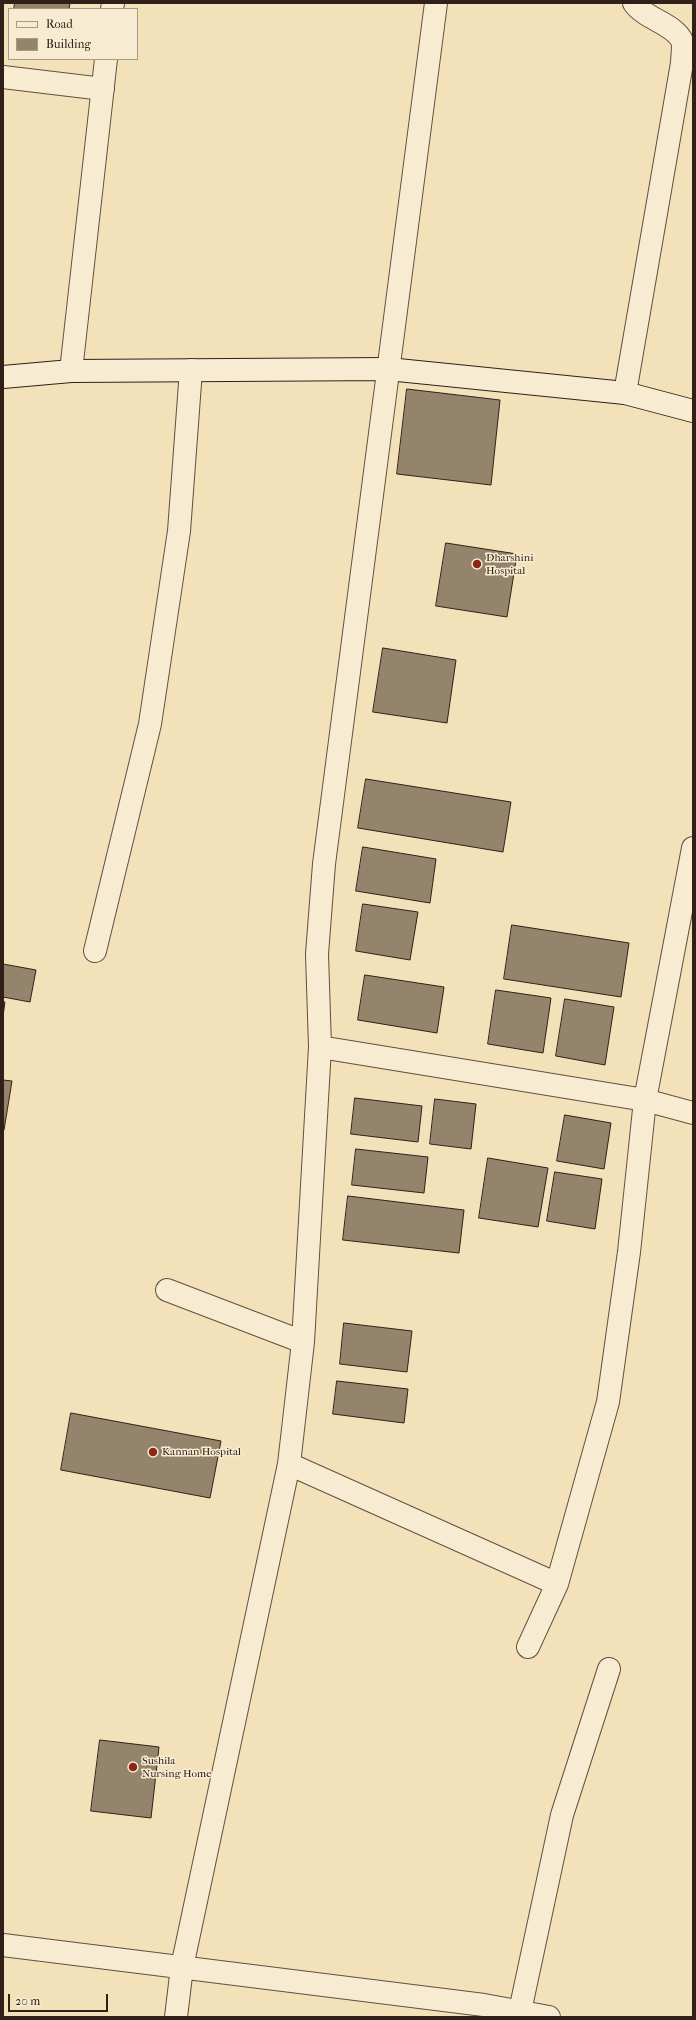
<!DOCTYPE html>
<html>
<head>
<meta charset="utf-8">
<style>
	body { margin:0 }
	#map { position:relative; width:696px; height:2020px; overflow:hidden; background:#f3e1b9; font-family:"IM FELL French Canon",serif }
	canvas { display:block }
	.frame { position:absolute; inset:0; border:4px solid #302019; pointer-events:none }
	.legend { position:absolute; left:8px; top:8px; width:130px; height:52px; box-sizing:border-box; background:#f7ecd2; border:1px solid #a79a88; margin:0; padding:5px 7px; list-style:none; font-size:12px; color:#302019 }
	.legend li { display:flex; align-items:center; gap:8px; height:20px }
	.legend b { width:20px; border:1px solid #a79a88 }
	.scale { position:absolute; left:8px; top:1994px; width:100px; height:18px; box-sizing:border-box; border:2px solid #302019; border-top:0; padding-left:5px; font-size:12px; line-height:14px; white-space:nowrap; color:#302019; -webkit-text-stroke:3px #f7ecd2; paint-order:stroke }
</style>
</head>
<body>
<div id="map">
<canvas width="696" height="2020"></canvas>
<div class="frame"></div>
<ul class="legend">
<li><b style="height:5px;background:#f7ecd2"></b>Road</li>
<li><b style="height:11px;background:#95846c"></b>Building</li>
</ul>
<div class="scale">20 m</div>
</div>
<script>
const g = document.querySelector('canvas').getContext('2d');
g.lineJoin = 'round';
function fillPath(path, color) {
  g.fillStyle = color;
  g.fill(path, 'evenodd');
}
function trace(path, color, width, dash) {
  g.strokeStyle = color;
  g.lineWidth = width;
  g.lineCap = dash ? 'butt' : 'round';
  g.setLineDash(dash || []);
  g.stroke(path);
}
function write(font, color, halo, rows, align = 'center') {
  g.font = font + ' "IM FELL French Canon",serif';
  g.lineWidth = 3;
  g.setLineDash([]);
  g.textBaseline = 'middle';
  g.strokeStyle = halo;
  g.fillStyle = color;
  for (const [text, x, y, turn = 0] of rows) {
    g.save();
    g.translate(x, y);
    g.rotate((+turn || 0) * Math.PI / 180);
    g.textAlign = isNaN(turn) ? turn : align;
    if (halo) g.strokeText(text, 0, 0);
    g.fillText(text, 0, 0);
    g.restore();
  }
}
const building = new Path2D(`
	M15,3H70L69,9H14Z
	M407,389L500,400L491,485L397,474Z
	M446,543L517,554L507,617L436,606Z
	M383,648L456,660L447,723L373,712Z
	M366,779L511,802L503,852L358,828Z
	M363,847L436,859L430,903L356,891Z
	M363,904L418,912L410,960L356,951Z
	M512,925L629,943L621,997L504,979Z
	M3,964L36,970L30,1002L3,997Z
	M365,975L444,987L437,1033L358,1020Z
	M496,990L551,998L543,1053L488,1044Z
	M565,999L614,1007L605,1065L556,1056Z
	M3,1002H5L3,1016Z
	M3,1080L12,1081L4,1130H3Z
	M355,1098L422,1106L418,1142L351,1134Z
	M435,1099L476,1104L471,1149L430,1144Z
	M565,1115L611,1123L604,1169L557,1161Z
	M356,1149L428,1157L424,1193L352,1185Z
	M488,1158L548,1168L538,1227L479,1218Z
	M555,1172L602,1179L595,1229L547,1221Z
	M348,1196L464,1210L459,1253L343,1240Z
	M344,1323L412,1331L407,1372L340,1364Z
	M337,1381L408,1389L404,1423L333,1414Z
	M71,1413L221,1441L210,1498L61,1470Z
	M100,1740L159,1747L151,1818L91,1811Z`);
fillPath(building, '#95846c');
trace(building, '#302019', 1);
const street = new Path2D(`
	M112,9L113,3
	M3,77L103,89
	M71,371L106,59
	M625,393L682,63C682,57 684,46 682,41C675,24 645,19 634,3
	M95,951L150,724L179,531L191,370
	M320,1047L645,1100L693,1113
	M167,1290L303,1342
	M289,1464L557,1584
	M528,1647L557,1584L608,1402L629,1252L645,1100L693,848
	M3,1945L484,2005L549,2017
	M520,2011L562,1815L609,1669
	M176,2017L182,1967L289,1464L303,1342L320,1047L317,954L324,864L436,3`);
const secondary = new Path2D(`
	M3,377L71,371L388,369L625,393L693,411`);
trace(street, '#615041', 24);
trace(secondary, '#302019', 24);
trace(street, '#f7ecd2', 22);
trace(secondary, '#f7ecd2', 22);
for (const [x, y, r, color] of [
	[477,564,5,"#8f2418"],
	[153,1452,5,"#8f2418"],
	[133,1767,5,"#8f2418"]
]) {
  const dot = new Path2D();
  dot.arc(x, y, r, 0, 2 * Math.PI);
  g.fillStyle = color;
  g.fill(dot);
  trace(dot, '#f7ecd2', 1.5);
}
write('11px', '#302019', '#f7ecd2', [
	["Dharshini",486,558],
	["Hospital",486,571],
	["Kannan Hospital",162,1452],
	["Sushila",142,1761],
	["Nursing Home",142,1774]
], 'left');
</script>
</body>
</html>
